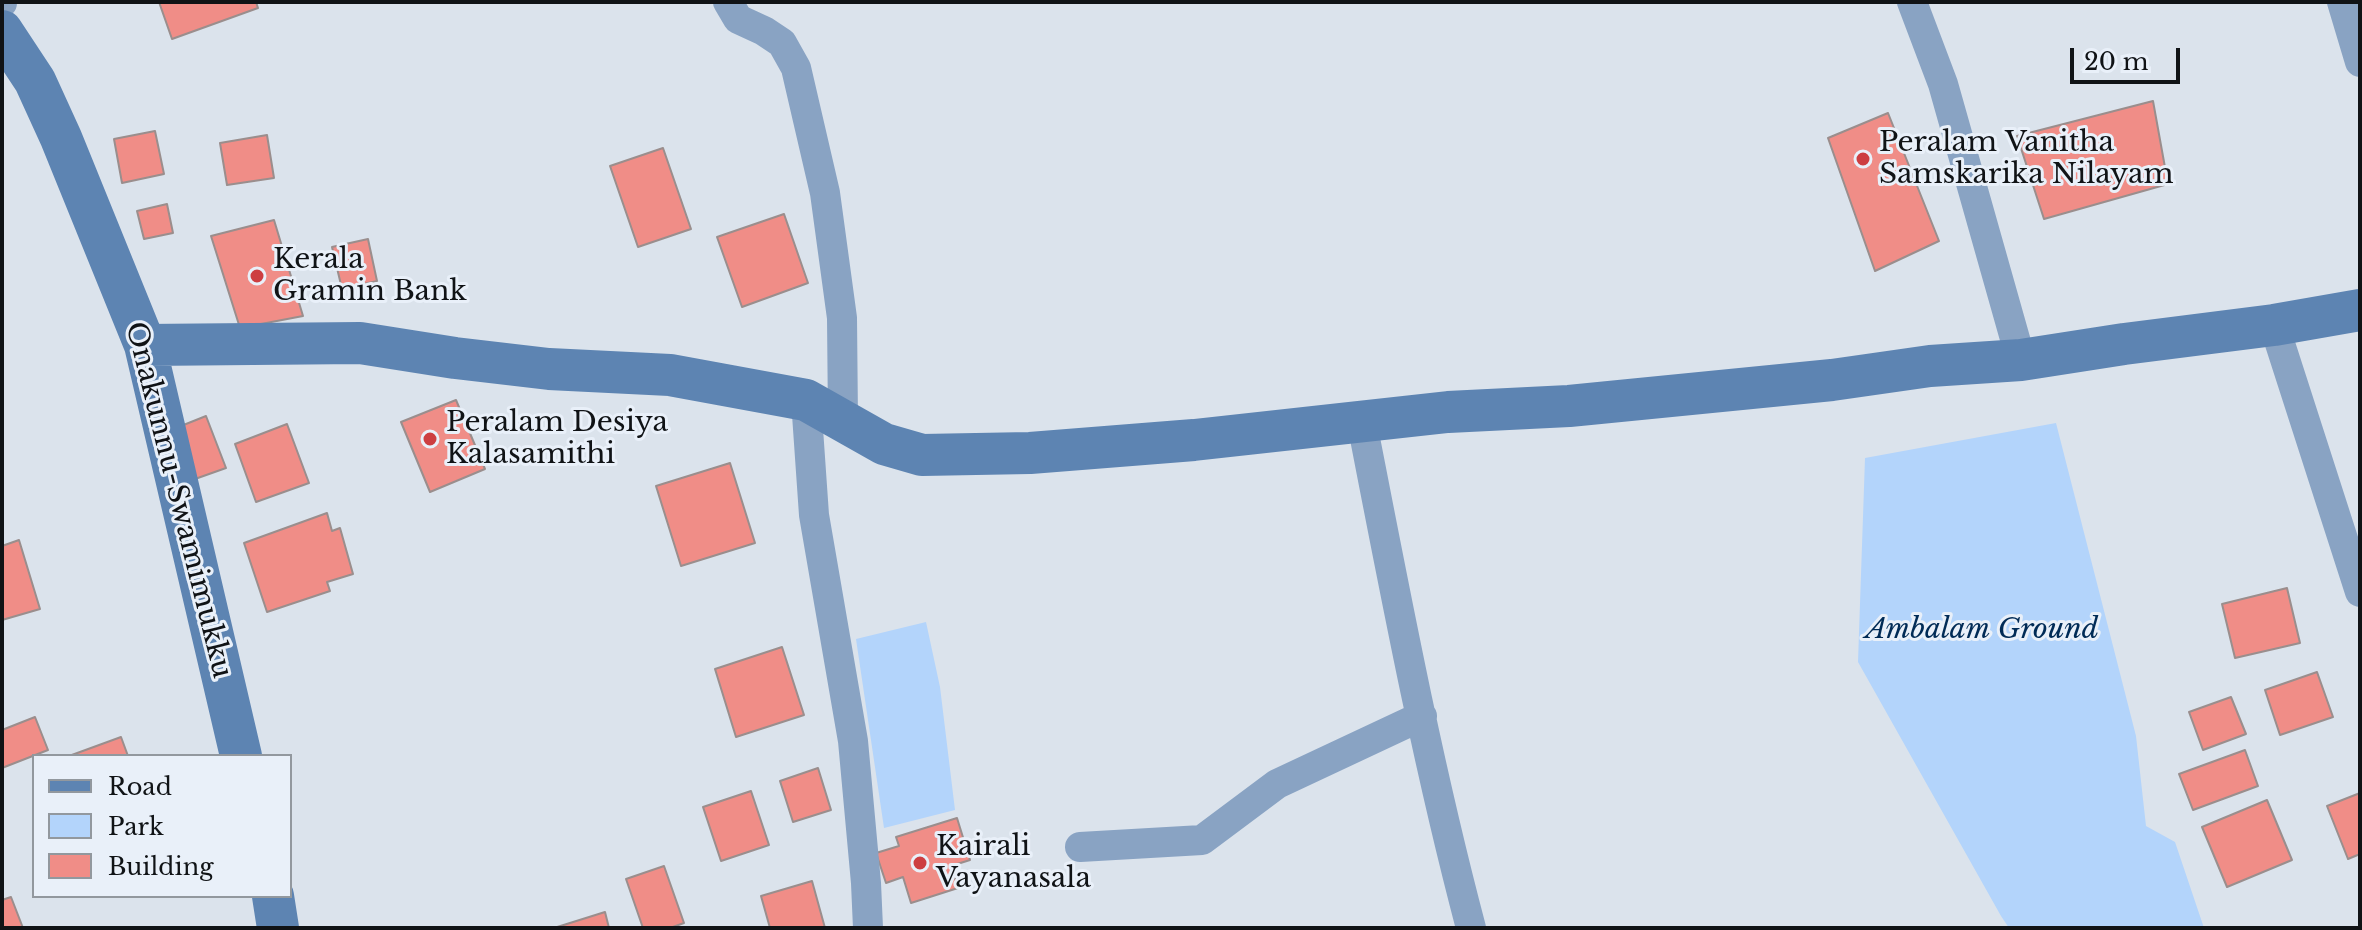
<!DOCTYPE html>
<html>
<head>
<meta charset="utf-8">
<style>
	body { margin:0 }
	#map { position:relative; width:2362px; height:930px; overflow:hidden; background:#dbe3ec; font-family:"Libre Baskerville",serif }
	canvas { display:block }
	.frame { position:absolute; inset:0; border:4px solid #101316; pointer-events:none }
	.legend { position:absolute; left:32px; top:754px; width:260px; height:144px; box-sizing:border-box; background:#e9f0f9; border:2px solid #92989e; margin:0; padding:10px 14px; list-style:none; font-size:24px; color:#101316 }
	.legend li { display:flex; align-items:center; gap:16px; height:40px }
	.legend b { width:40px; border:2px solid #92989e }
	.scale { position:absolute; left:2070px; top:48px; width:110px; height:36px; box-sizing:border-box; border:4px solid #101316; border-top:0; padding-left:10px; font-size:24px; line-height:28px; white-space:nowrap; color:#101316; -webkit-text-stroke:6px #e9f0f9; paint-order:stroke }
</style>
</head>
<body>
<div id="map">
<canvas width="2362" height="930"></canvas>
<div class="frame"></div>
<ul class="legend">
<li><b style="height:10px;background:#5d84b2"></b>Road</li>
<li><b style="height:22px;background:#b3d4fb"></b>Park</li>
<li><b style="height:22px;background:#f08d87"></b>Building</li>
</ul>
<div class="scale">20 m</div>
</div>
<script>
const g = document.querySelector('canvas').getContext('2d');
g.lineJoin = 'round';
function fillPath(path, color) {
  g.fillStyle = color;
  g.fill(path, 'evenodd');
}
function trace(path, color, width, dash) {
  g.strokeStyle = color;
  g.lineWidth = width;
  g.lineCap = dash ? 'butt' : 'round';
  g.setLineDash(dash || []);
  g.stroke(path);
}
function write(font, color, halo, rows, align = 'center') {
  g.font = font + ' "Libre Baskerville",serif';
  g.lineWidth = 6;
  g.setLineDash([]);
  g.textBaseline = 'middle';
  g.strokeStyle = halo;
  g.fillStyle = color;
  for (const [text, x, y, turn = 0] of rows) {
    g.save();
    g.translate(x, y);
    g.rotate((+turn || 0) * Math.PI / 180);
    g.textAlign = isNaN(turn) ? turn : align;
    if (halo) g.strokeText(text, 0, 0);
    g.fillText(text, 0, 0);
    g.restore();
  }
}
fillPath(new Path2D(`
	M2056,423L2136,736L2146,826L2175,842L2204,928H2009L2001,916L1858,662L1865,458Z
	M926,622L940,687L955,810L884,828L856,639Z`), '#b3d4fb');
const building = new Path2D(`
	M159,2H256L258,8L172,39Z
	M2153,101L2168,184L2044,219L2017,136Z
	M1888,113L1939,241L1875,271L1828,138Z
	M155,131L164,174L122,183L114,139Z
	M267,135L274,178L227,185L220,143Z
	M663,148L691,229L638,247L610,166Z
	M167,204L173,233L144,239L137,211Z
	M784,214L808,283L742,307L717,237Z
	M274,220L303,316L240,328L211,236Z
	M368,239L377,281L342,289L332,247Z
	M456,400L485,469L430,492L401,422Z
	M206,416L226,468L195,479L176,428Z
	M287,424L309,483L256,502L235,444Z
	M730,463L755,543L681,566L656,486Z
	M327,513L332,531L340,528L353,574L327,582L330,591L267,612L244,543Z
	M19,540L40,609L2,620V546Z
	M2287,588L2300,643L2235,658L2222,604Z
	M782,647L804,715L736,737L715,669Z
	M2317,672L2333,717L2280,735L2265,690Z
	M2231,697L2246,734L2203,750L2189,712Z
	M35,717L48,750L2,768V730Z
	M121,737L128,756H69Z
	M2245,750L2258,786L2193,810L2179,774Z
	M818,768L831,810L793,822L780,781Z
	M751,791L769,845L721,861L703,807Z
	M2360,793V854L2348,859L2327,806Z
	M2267,800L2292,860L2227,887L2202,827Z
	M957,818L970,860L951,866L958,888L911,903L903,877L886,883L876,853L899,846L896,837Z
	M664,866L684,923L670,928H643L626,879Z
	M812,881L825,928H770L761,896Z
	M11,897L23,928H2V900Z
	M605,912L609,928H554Z`);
fillPath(building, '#f08d87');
trace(building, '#9a8e8d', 2);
trace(new Path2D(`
	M728,2L738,19L764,31L782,43L796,68L825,193L842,318L843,421
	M1912,2L1943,84L2021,360
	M2342,2L2360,62
	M2,3V2
	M2274,325L2360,592
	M806,400L814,515L853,741L866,883L868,928
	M1362,423C1395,592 1427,762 1471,928
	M1080,847L1202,840L1277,784L1422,716`), '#89a3c3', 30);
trace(new Path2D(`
	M2,31L35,81L61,138L145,345L241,756
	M145,345L360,343L455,358L549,369L670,375L806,400L884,444L922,455L1030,453L1194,440L1448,412L1569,406L1832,380L1930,366L2021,360L2124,344L2274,325L2360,310
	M273,896L278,928`), '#5d84b2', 42);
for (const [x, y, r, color] of [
	[1863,159,8,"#cd3e41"],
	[257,276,8,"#cd3e41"],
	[430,439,8,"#cd3e41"],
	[920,863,8,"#cd3e41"]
]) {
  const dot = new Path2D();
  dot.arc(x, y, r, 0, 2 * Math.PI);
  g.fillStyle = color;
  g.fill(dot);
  trace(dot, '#e9f0f9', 3);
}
write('28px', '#101316', '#e9f0f9', [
	["Peralam Vanitha",1879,143],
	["Samskarika Nilayam",1879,175],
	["Kerala",273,260],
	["Gramin Bank",273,292],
	["Peralam Desiya",446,423],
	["Kalasamithi",446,455],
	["Kairali",936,847],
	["Vayanasala",936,879]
], 'left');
write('28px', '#101316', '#e9f0f9', [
	["Onakunnu-Swamimukku",178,500,76]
]);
write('italic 28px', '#002b56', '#e9f0f9', [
	["Ambalam Ground",1982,630]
]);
</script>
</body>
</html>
